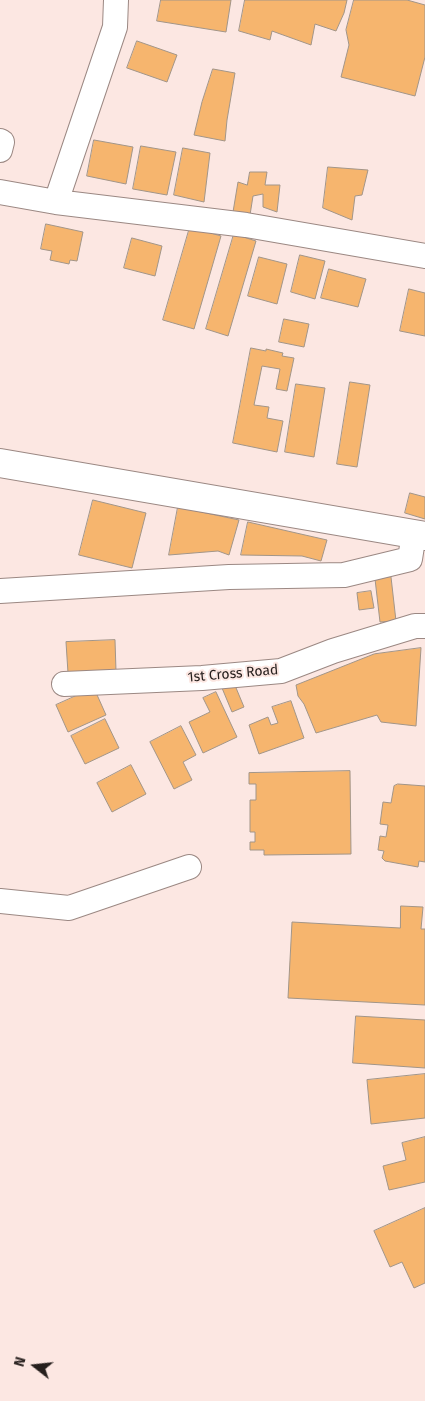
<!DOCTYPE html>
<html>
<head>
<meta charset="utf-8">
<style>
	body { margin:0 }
	#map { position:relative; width:425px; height:1401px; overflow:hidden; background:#fce7e2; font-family:"Fira Sans",sans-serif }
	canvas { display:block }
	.north { position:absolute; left:10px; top:1341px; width:50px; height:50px; -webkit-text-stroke:4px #fce7e2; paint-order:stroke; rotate:286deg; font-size:14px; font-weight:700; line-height:20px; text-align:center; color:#261f1d }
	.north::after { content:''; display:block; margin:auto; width:18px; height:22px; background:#261f1d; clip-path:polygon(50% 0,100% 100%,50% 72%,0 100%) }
</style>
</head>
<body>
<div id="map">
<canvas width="425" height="1401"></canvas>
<div class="north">N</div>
</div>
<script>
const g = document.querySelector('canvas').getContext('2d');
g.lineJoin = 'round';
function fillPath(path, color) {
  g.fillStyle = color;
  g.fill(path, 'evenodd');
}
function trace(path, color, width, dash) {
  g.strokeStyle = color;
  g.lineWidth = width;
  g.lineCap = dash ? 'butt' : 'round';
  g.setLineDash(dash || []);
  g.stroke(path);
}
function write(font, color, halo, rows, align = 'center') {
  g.font = font + ' "Fira Sans",sans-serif';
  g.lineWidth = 4;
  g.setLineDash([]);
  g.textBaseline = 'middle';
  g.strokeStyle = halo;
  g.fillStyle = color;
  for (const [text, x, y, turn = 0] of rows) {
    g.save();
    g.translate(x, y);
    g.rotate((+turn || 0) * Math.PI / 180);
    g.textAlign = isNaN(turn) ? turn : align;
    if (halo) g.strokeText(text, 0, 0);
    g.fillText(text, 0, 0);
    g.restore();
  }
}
const building = new Path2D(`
	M161,0H231L226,32L157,21Z
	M245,0H347L344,13L336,31L315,24L311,45L272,31L270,40L239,31Z
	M354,0H407L425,5V57L415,96L341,77L349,45L346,30Z
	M137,41L177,55L167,82L127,68Z
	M213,69L235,73L227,120L225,141L194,135L202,102Z
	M94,140L133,147L126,184L87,176Z
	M141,146L176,152L167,195L133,189Z
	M183,148L210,153L204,202L174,195Z
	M328,167L368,170L362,195L355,196L352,220L323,208Z
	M250,172H267L265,185H280L277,212L263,207V194L253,196L250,215L233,212L238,182L247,185Z
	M46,224L83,232L77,261L70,260L69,264L50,260L52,251L41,249Z
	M190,227L221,236L194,329L163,320Z
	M234,234L256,241L228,336L206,329Z
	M132,238L162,246L155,276L124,268Z
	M300,255L325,261L315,299L291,292Z
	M259,257L287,264L277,304L248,296Z
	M329,269L366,279L358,307L321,298Z
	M409,289L425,293V336L400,331Z
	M284,319L309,324L304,347L279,342Z
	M251,348L266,351V349L283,353L282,356L294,358L287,391L276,389L280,369L262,366L254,405L269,407L267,418L283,421L277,452L233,443Z
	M350,382L370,385L357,467L337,464Z
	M296,384L325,388L314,457L285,452Z
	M410,493L425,497V519L405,513Z
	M93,500L146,513L132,568L79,555Z
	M178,507L239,520L229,555L218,551L169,555Z
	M248,522L327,540L321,561L302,556L241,555Z
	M391,577L396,621L380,622L375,579Z
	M371,591L374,608L359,610L357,593Z
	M115,640L116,671L68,673L66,642Z
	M421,648L416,726L381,722L377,715L316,733L304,704L298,696L296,685L374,654Z
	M234,683L244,707L232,712L222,688Z
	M94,688L106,715L68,732L56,705Z
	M216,692L237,737L203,753L189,722L210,712L203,698Z
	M291,701L304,738L259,754L249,725L268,717L271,725L278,723L272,707Z
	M105,719L119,748L85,764L71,736Z
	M181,726L196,755L183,762L192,780L174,789L150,742Z
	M131,765L146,794L112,812L97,783Z
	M350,771L351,854L264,855V850H250V842H255V832H250V800H256V784H249V773Z
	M398,784L425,786V862L419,861L418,867L385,861L382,858L384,851L378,850L380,836L386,837L388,825L380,824L383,802L391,803L394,786Z
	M401,906L423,907L421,929H425V1005L288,998L292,922L400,928Z
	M356,1016L425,1020V1068L353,1063Z
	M425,1074V1118L371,1124L367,1080Z
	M425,1137V1182L389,1190L383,1166L406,1160L402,1143Z
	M425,1208V1283L414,1288L402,1262L390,1267L374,1231Z`);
fillPath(building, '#f6b56e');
trace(building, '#a29588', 1);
const street = new Path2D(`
	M0,141L2,142L0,150
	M0,192L56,202L246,225L425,256
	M56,202L115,27L116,0
	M0,591L229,577L344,575L410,559L414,533
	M64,684L202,678L281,671L333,651L415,626H425
	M0,901L69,908L189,867`);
const secondary = new Path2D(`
	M0,463L425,536`);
trace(street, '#9b8883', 26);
trace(secondary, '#9b8883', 30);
trace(street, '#fff', 24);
trace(secondary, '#fff', 28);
write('14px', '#261f1d', '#fce7e2', [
	["1st Cross Road",233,674,-5]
]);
</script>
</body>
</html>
